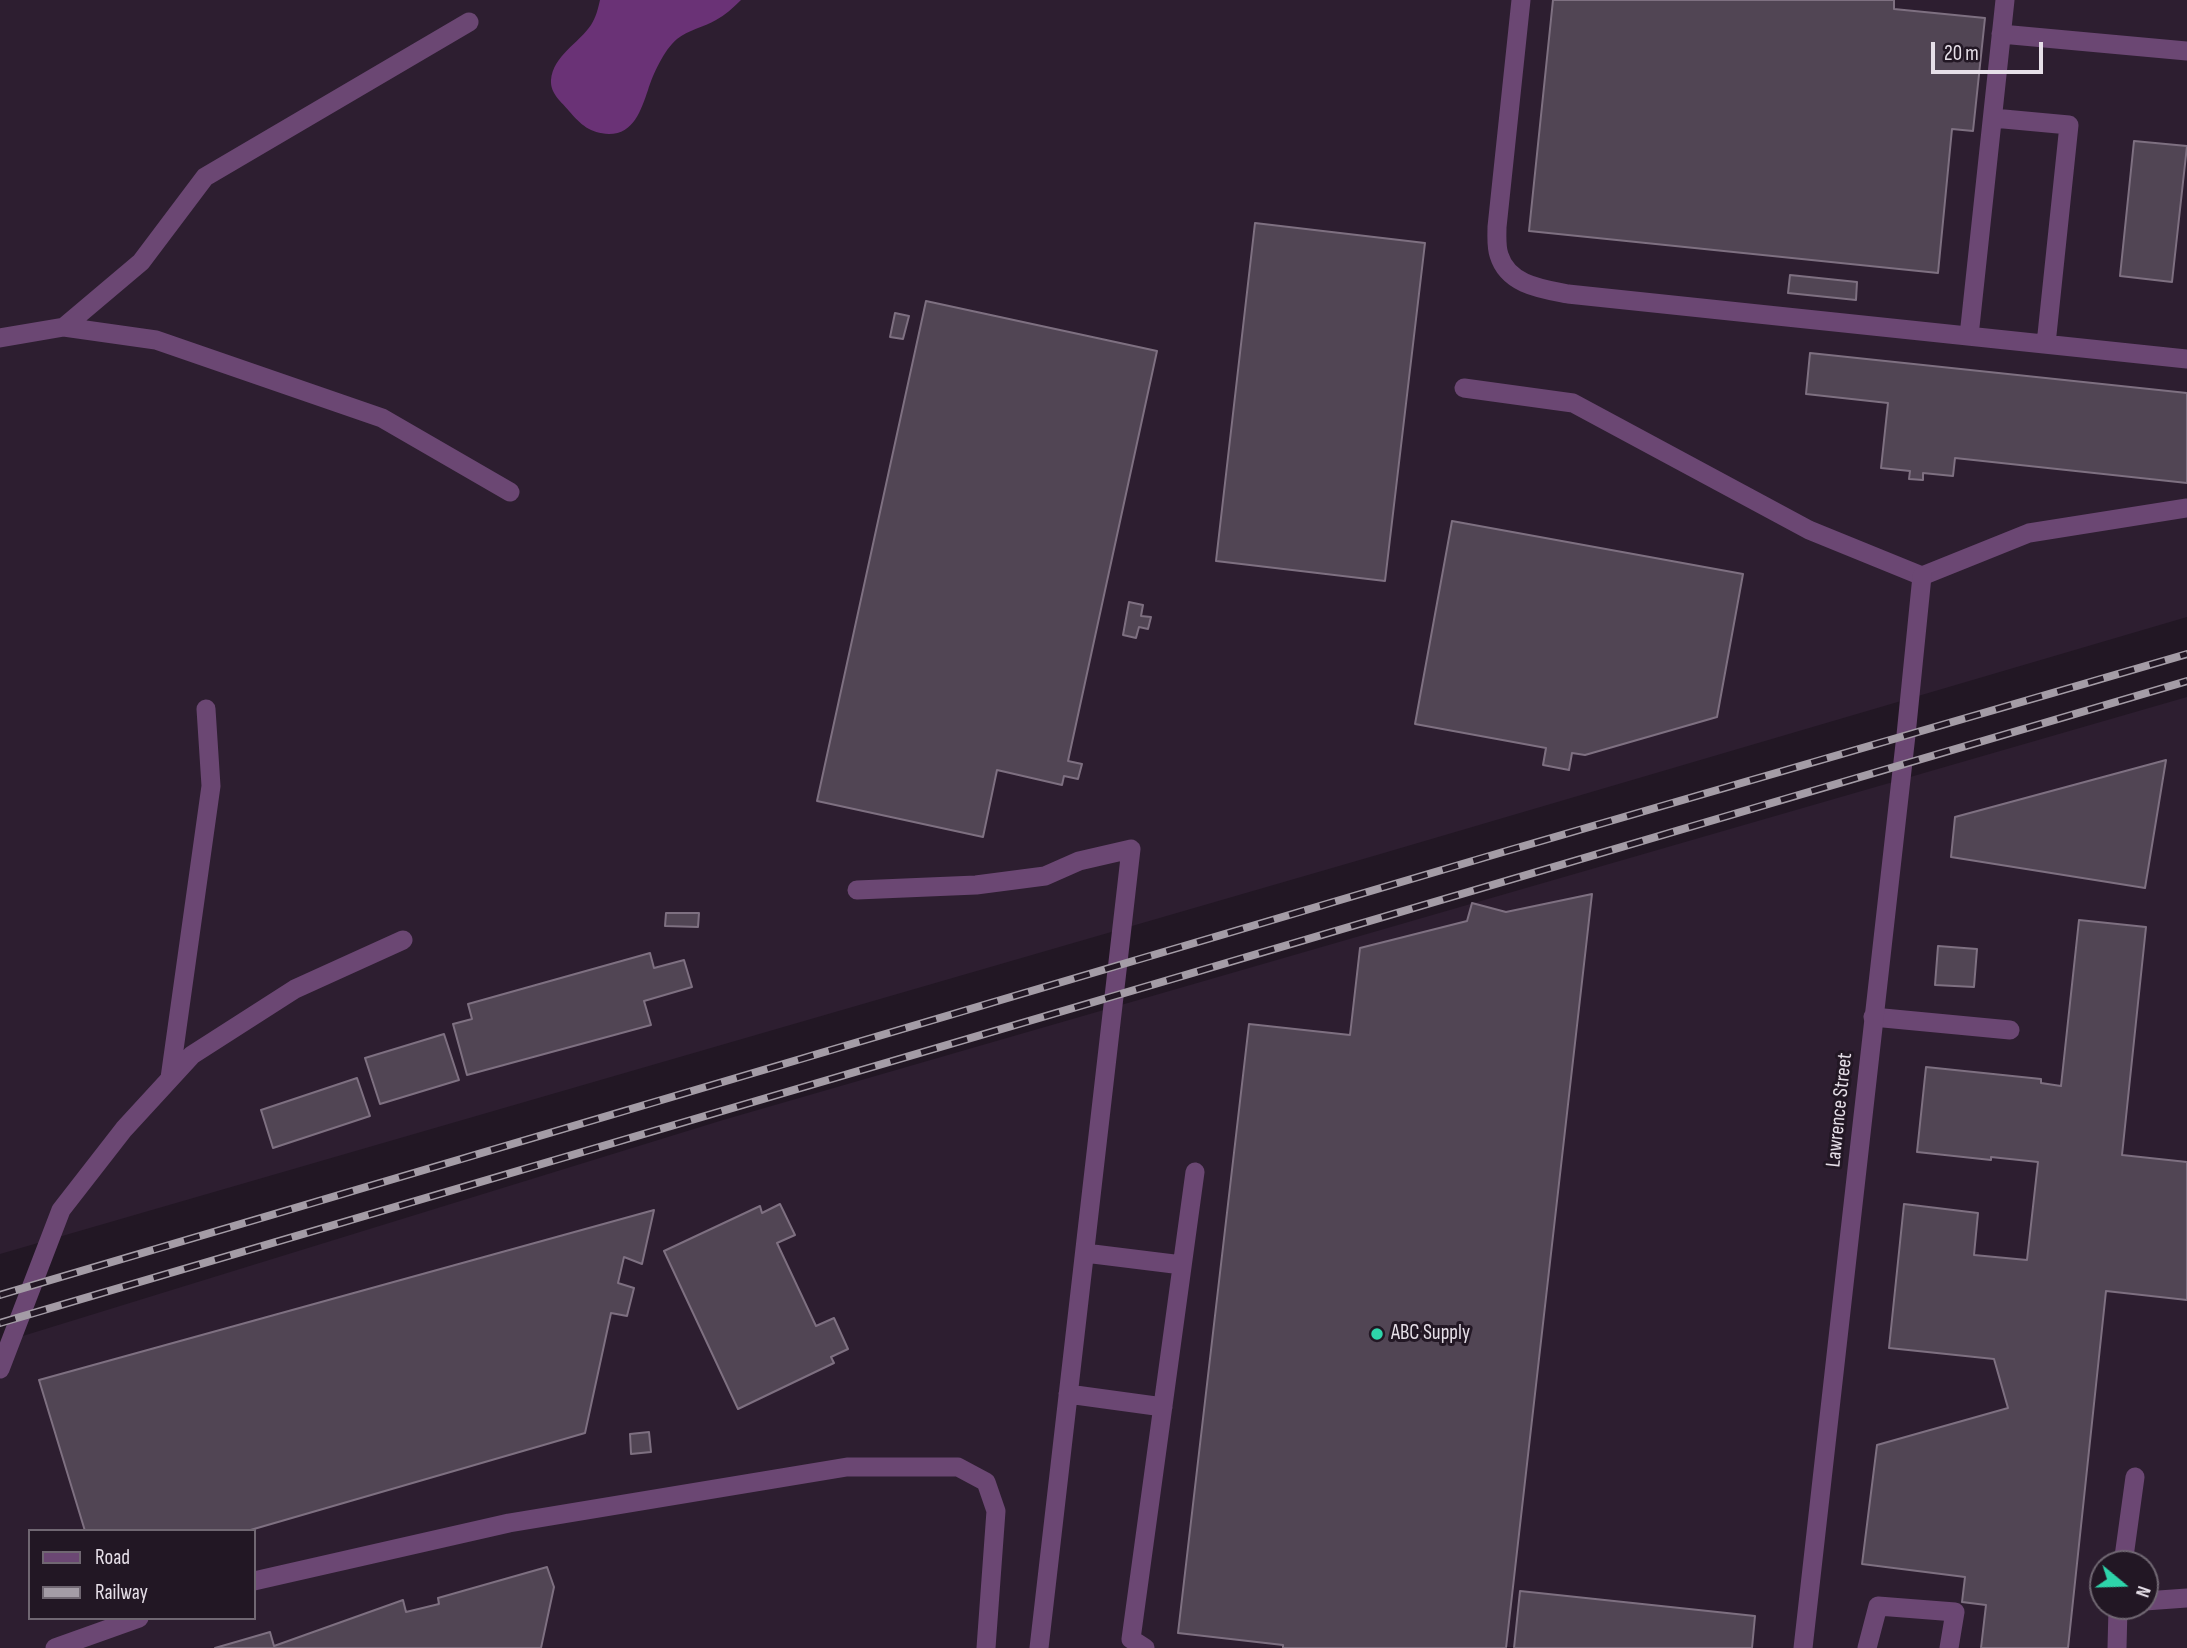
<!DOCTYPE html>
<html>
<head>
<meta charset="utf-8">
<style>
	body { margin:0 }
	#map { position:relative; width:2187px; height:1648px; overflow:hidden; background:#221724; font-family:"Sofia Sans Condensed",sans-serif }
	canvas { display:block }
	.legend { position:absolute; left:28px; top:1529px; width:228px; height:91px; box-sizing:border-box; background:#221724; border:2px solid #706772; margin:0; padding:9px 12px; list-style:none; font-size:21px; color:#e6dfe8 }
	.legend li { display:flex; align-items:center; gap:14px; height:35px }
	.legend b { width:35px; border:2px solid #706772 }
	.north { position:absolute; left:2089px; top:1550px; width:70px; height:70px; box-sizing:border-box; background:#221724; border:2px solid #706772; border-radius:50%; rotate:109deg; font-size:19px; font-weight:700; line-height:28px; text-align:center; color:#e6dfe8 }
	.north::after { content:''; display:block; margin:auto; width:24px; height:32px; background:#2ed4aa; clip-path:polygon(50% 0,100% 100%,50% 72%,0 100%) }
	.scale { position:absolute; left:1931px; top:42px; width:112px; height:32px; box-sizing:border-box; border:4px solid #e6dfe8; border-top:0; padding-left:9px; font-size:21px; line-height:24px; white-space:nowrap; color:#e6dfe8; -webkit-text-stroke:5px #221724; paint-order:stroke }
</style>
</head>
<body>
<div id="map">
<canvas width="2187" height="1648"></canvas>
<ul class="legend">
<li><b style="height:9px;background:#6b4773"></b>Road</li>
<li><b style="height:9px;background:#a49ca6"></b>Railway</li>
</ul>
<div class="north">N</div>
<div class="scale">20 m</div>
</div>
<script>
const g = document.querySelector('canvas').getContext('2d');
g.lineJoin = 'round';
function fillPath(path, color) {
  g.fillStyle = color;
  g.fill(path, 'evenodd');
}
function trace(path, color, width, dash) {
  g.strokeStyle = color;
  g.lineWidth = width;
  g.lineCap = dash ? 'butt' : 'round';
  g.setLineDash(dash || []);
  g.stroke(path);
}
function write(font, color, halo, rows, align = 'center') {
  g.font = font + ' "Sofia Sans Condensed",sans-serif';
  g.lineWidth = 6;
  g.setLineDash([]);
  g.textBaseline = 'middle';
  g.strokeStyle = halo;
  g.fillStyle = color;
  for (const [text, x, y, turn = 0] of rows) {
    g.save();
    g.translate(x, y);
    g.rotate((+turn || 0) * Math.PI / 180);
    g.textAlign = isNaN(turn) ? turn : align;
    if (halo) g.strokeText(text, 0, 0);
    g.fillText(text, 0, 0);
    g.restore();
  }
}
fillPath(new Path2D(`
	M0,0H2187V617L1377,855L0,1254Z
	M2187,697V1648H0V1343L723,1120ZM30,1531H254V1618H30ZM2103,1564H2145V1606H2103Z`), '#2d1e30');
fillPath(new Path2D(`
	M600,0H741C733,8 725,15 716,20C704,27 688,30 677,39C664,50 653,74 648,90C641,110 634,134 609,134C590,133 581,125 569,111C562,102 550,94 551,80C553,56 579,43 591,25C596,17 598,9 600,0Z`), '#6a3276');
const building = new Path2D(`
	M1553,0H1894V9L1985,18L1973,131L1952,129L1938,273L1529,231Z
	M2134,141L2187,146L2172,282L2120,276Z
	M1255,223L1425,243L1385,581L1216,561Z
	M1790,275L1857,282L1856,300L1788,293Z
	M926,301L1157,351L1068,761L1082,764L1078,779L1064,776L1062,785L997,770L983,837L817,801Z
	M895,313L909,316L903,339L890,337Z
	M1810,353L2187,393V483L1955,458L1953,476L1923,473V480L1909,479L1910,471L1881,468L1888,403L1806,394Z
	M1452,521L1743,574L1717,717L1585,755L1572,753L1569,770L1543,765L1546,748L1415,724Z
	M1129,602L1143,605L1141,616L1151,617L1148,629L1139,627L1136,638L1123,635Z
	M2166,760L2145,888L1951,857L1955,817Z
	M1592,894L1506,1648H1283V1645L1178,1633L1249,1024L1350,1035L1360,948L1467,921L1472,903L1506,912Z
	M666,913H699L698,927L665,926Z
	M2079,920L2146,927L2122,1155L2187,1162V1300L2106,1291L2068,1648H1981L1986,1605L1962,1602L1965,1577L1862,1564L1877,1445L2008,1408L1994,1359L1889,1348L1904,1204L1978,1213L1974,1255L2027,1260L2038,1162L1991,1157V1160L1917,1152L1926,1067L2041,1079V1083L2061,1086Z
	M1938,946L1977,949L1974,987L1935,985Z
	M650,953L654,968L684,960L692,987L644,1001L651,1025L467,1075L453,1024L472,1019L468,1004Z
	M444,1034L459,1080L380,1104L365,1058Z
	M357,1078L370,1116L273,1148L261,1110Z
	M780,1204L795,1235L777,1243L816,1326L834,1318L848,1349L831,1357L834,1363L738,1409L664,1251L760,1206L762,1213Z
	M654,1210L642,1264L624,1257L618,1283L634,1288L627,1316L611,1313L585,1433L247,1531H85L39,1380Z
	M649,1432L651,1452L631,1454L630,1434Z
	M547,1567L554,1587L541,1648H215L270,1632L274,1646L403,1600L406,1612L439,1604L438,1598Z
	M1520,1591L1755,1616L1752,1648H1514Z`);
fillPath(building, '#514554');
trace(building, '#7e7081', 2);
trace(new Path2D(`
	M1521,0L1497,227C1497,236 1496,246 1499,255C1508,285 1542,289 1568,294L2187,359
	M2001,34L2187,51
	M1993,118L2069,125L2046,344
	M64,327L156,340L382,418L510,492
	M1969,336L2005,0
	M0,338L64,327L141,262L205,177L469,22
	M1464,388L1573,403L1809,530L1922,576L2029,533L2187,508
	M857,890L976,885L1045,876L1079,861L1131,849L1039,1648
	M1873,1017L2010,1030
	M170,1078L211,786L206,709
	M1085,1253L1182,1265
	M0,1369L61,1210L124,1129L192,1055L295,989L403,940
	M1068,1394L1163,1407
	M2123,1564L2135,1477
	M254,1581L509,1523L847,1467H958L986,1482L996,1511L986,1648
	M2145,1601L2187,1598
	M55,1648L139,1618
	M1145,1648L1131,1639L1195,1172
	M1867,1648L1878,1606L1955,1612L1949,1648
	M2117,1648L2118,1608L2124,1606`), '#6b4773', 19);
trace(new Path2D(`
	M1803,1648L1906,735L1922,576`), '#6b4773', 19);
const rail = new Path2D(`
	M0,1295L1503,852L2187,654
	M0,1323L2187,681`);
trace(rail, '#a49ca6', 8);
trace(rail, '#221724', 5, [16]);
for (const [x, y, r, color] of [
	[1377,1334,7,"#2ed4aa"]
]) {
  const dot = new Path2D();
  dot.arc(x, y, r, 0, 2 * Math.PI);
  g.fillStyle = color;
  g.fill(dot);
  trace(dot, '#221724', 2.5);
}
write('21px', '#e6dfe8', '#221724', [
	["Lawrence Street",1840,1110,-84]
]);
write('21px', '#e6dfe8', '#221724', [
	["ABC Supply",1391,1334]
], 'left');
</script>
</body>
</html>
